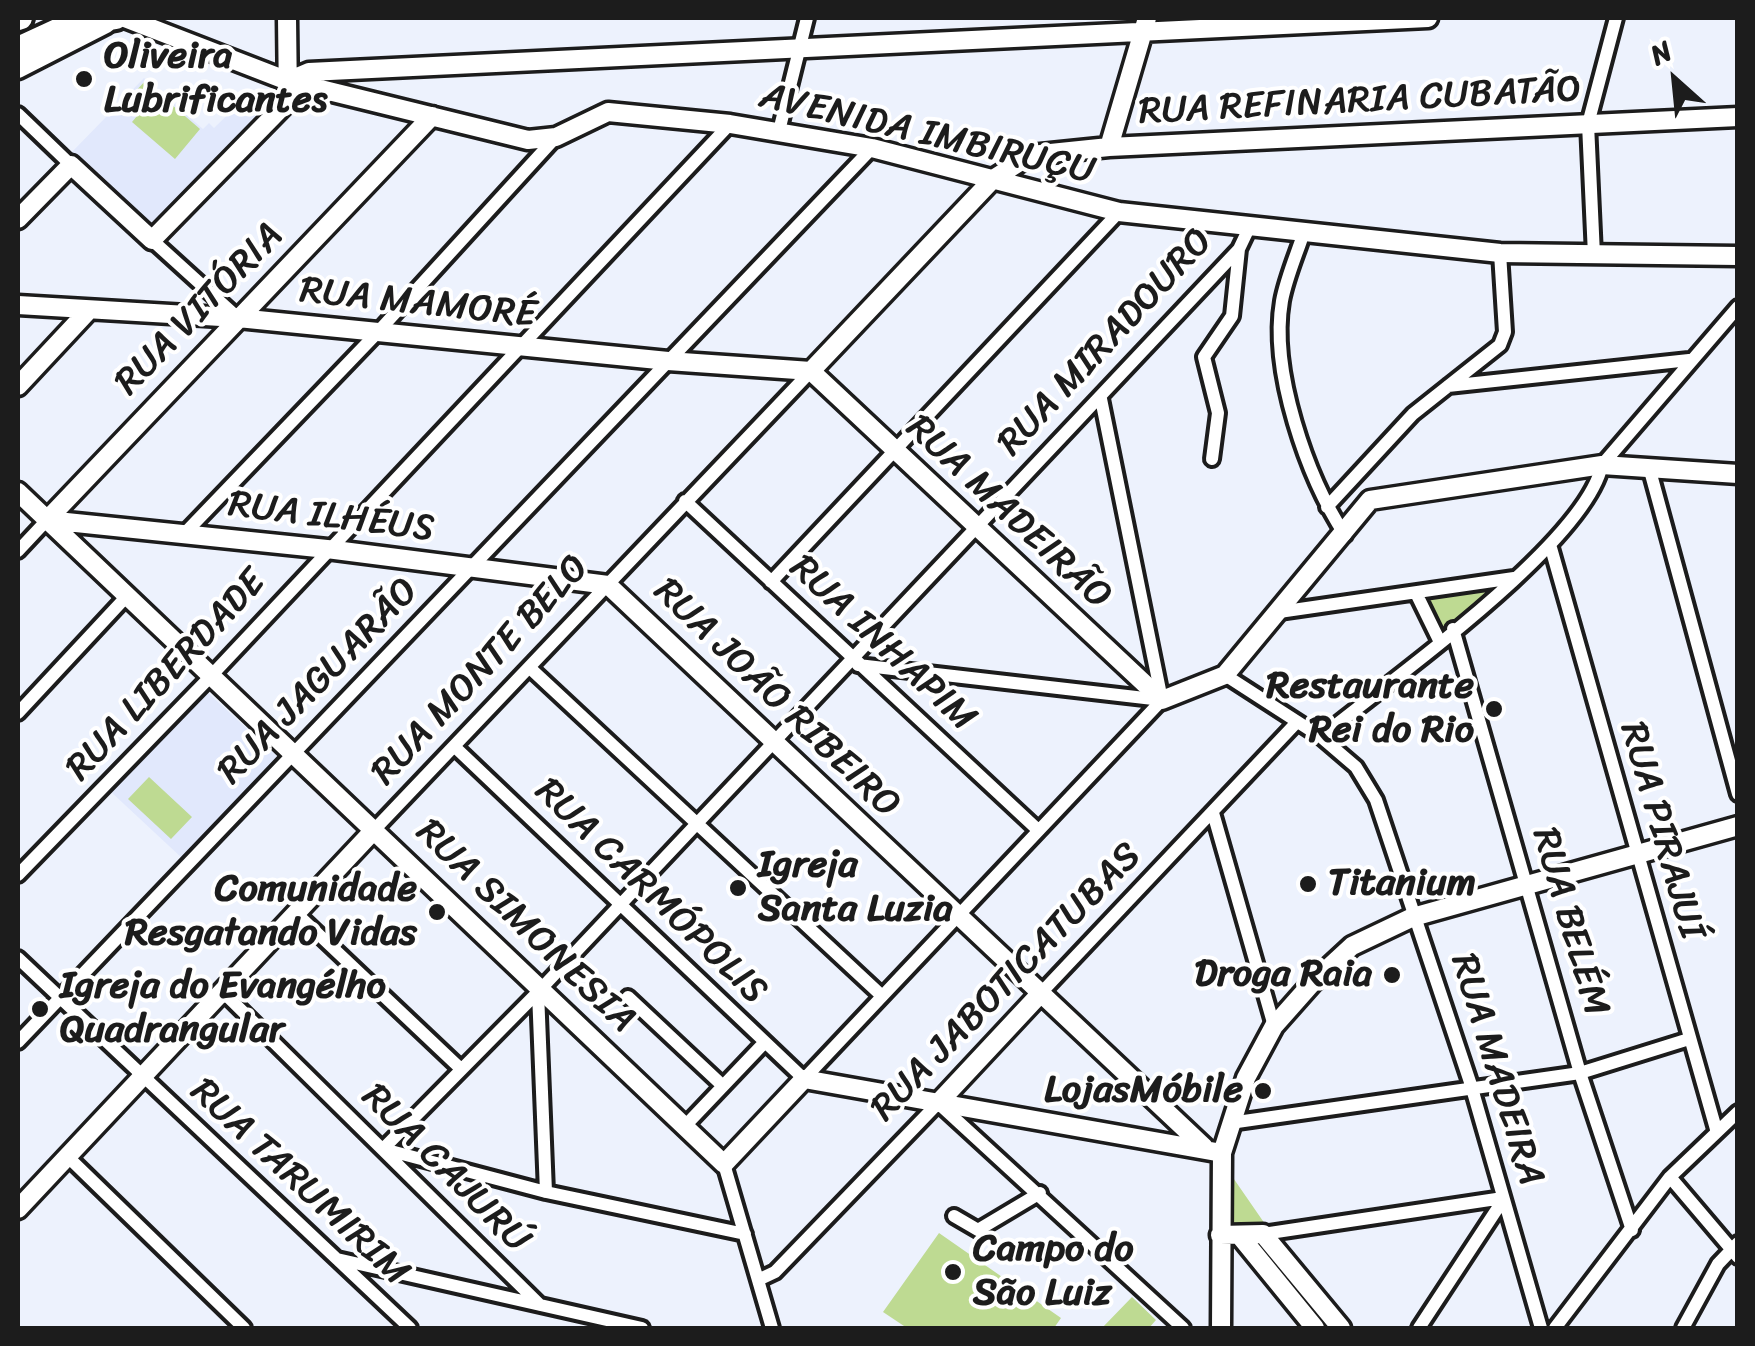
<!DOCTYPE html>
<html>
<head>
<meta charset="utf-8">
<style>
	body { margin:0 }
	#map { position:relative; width:1755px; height:1346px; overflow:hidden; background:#edf2fd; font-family:Sriracha,sans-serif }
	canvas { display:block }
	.frame { position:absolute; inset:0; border:20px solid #1c1c1c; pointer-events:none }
	.north { position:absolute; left:1625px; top:30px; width:100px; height:100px; -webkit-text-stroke:8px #fff; paint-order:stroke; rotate:333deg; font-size:28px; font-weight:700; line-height:40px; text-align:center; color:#1c1c1c }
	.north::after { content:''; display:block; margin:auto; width:35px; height:45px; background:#1c1c1c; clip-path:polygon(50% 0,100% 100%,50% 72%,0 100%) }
</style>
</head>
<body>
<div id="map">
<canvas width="1755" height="1346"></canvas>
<div class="frame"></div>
<div class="north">N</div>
</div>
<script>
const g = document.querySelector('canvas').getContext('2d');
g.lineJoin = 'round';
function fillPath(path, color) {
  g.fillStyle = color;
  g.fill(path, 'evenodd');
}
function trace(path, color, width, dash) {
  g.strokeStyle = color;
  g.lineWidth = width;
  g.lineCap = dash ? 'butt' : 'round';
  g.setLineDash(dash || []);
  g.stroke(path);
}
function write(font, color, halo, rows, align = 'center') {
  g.font = font + ' Sriracha,sans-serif';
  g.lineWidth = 8;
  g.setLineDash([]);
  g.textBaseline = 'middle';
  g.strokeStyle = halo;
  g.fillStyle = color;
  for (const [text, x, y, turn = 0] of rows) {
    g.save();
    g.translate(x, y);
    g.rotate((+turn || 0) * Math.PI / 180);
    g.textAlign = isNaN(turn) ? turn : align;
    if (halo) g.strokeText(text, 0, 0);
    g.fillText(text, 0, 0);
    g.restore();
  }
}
fillPath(new Path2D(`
	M144,78L203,129L209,123L214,128L251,92L275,103L152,236L69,155Z
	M207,692L279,758L183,859L110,791Z`), '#e1e8fc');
fillPath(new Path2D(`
	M146,80L157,90L134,115L123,105Z
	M157,92L200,129L175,159L132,122Z
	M1512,579L1440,638L1420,595Z
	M149,777L192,817L171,839L128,799Z
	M1227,1169L1265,1224V1243L1333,1328H1324L1258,1246L1227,1224Z
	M939,1233L1061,1318L1054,1328H907L883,1312Z
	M1132,1297L1156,1320L1149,1328H1102Z`), '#beda92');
const street = new Path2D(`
	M18,114L71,165
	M779,131L807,18
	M1303,235C1296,256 1286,279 1282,301C1270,371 1307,477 1345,535
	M152,240L238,318
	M1594,255L1588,124L1616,18
	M1448,386L1689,360
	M1101,399L1162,700
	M1212,459L1218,413L1204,357L1232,316L1239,249
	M1649,467L1738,794
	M685,501L1038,830
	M1327,507L1413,414L1500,345L1505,332L1500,253
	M185,533L376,334L556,137
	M1551,548L1716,1129
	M18,551L47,520
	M771,582L1119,212
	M1416,593L1439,640
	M1279,612L1514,578
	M1453,629L1580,1073L1632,1230
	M858,665L1162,700
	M531,669L881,995
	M1225,675L1321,737L1356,767L1376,800L1471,1085L1541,1328
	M18,713L126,597
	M1321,737C1389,681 1585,544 1602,465L1738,307
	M456,748L804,1079L1162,700
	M1213,813L1274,1026
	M375,829L811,371
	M18,875L210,677L730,124
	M296,913L461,1069
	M18,958L410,1328
	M222,991L540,1305
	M538,992L546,1192
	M1040,994L1297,722
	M628,997L723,1086
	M18,1042L872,148
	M938,1103L1183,1328
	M1230,1123L1580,1073L1689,1039
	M685,1126L764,1043
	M383,1149L538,992L1239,249L1249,228
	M387,1150L546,1192L745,1234
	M67,1156L244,1328
	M724,1164L772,1328
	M1670,1177L1738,1257
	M954,1216L978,1230L1040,1193
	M1263,1234L1503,1198
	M337,1259L642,1328
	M758,1280L775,1272L941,1100
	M1419,1328L1503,1200
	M1555,1328L1670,1177L1738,1112
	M1683,1328L1718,1264L1738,1243`);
const secondary = new Path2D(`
	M125,18L288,81L528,140L556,137L608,112L730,124L872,148L1119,212L1500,253L1738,256
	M18,69L106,24
	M288,81L309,72L1428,18
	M1109,147L1147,18
	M18,219L71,165L152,240L288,101L287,18
	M18,305L238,318L668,361L811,371
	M811,371L1162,700L1225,675L1370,500L1602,465L1738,474
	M811,371L993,179L1031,155L1109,147L1738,117
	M18,386L88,311
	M18,492L724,1164L804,1079L1222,1153
	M47,520L327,549L608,585L1204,1147
	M47,520L432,116
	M941,1100L1040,994
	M18,1209L375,829
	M1220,1235L1263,1234L1341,1328
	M1240,1236L1315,1328
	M1221,1328L1222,1153L1246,1078L1274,1026L1313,982L1352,946L1413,917L1738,826`);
const highway = new Path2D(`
	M18,19L21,18
	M69,26L116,18
	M18,48L83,18`);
trace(street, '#1c1c1c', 20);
trace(secondary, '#1c1c1c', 25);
trace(highway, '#1c1c1c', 30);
trace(street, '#fff', 12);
trace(secondary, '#fff', 18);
trace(highway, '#fff', 22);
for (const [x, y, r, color] of [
	[84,79,10,"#1c1c1c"],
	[1494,709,10,"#1c1c1c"],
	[1308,884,10,"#1c1c1c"],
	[738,888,10,"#1c1c1c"],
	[437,912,10,"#1c1c1c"],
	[1392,975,10,"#1c1c1c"],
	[40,1009,10,"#1c1c1c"],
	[1263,1091,10,"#1c1c1c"],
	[953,1272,10,"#1c1c1c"]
]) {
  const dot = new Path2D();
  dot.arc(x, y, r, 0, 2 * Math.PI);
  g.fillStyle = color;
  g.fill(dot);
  trace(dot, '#fff', 4);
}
write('bold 38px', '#1c1c1c', '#fff', [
	["Oliveira",104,57],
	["Lubrificantes",104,101],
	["Restaurante",1474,687,"right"],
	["Rei do Rio",1474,731,"right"],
	["Igreja",758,866],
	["Santa Luzia",758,910],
	["Titanium",1328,884],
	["Comunidade",417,890,"right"],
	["Resgatando Vidas",417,934,"right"],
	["Droga Raia",1372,975,"right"],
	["Igreja do Evangélho",60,987],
	["Quadrangular",60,1031],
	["LojasMóbile",1243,1091,"right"],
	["Campo do",973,1250],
	["São Luiz",973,1294]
], 'left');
write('38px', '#1c1c1c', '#fff', [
	["RUA REFINARIA CUBATÃO",1360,102,-3],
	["AVENIDA IMBIRUÇU",927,135,13],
	["RUA MAMORÉ",418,304,6],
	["RUA VITÓRIA",200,310,-46],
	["RUA MIRADOURO",1106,343,-47],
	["RUA MADEIRÃO",1008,513,43],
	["RUA ILHÉUS",331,518,7],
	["RUA INHAPIM",882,644,43],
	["RUA MONTE BELO",481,671,-47],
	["RUA LIBERDADE",167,676,-47],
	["RUA JAGUARÃO",319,682,-46],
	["RUA JOÃO RIBEIRO",776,699,44],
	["RUA PIRAJUÍ",1661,831,74],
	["RUA CARMÓPOLIS",650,892,44],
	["RUA BELÉM",1569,922,74],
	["RUA SIMONESIA",525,927,44],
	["RUA JABOTICATUBAS",1007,983,-46],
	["RUA MADEIRA",1496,1070,73],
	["RUA CAJURÚ",445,1169,45],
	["RUA TARUMIRIM",299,1183,43]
]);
</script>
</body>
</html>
